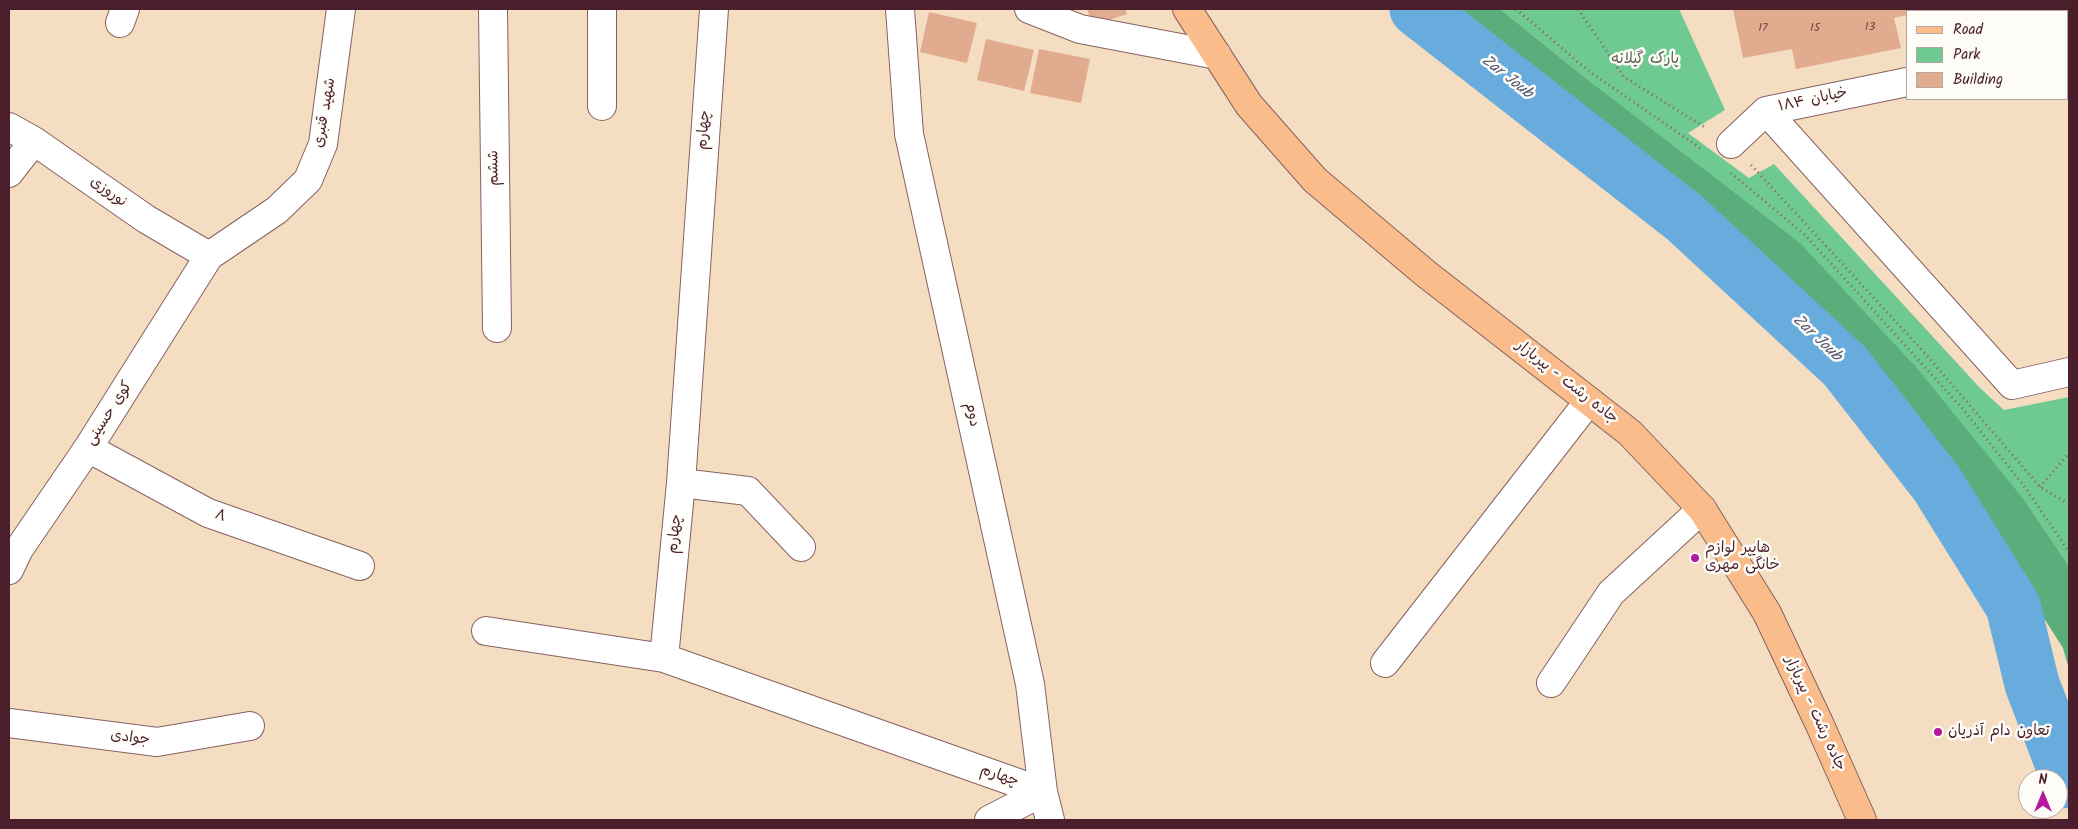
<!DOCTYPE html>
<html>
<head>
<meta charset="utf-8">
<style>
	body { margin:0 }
	#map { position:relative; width:2078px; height:829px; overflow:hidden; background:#f5ddc2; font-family:Kalam,sans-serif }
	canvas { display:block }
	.frame { position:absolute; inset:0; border:10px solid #4a1f2b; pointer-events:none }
	.legend { position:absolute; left:1906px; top:10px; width:162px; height:90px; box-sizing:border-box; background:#fdfcf7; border:1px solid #b5a4a5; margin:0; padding:6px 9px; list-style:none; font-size:15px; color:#4a1f2b }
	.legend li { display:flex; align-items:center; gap:10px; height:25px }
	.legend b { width:25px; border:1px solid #b5a4a5 }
	.north { position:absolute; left:2018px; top:769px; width:50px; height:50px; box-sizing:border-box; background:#fdfcf7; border:1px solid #b5a4a5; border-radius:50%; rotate:0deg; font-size:14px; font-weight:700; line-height:20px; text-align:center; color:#4a1f2b }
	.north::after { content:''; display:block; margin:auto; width:18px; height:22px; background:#b5179e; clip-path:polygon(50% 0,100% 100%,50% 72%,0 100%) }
</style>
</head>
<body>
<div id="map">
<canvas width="2078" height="829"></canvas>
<div class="frame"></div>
<ul class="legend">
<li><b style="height:6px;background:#fabc8b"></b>Road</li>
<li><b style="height:14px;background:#6fca92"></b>Park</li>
<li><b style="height:14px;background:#e1ab8f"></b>Building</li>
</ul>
<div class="north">N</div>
</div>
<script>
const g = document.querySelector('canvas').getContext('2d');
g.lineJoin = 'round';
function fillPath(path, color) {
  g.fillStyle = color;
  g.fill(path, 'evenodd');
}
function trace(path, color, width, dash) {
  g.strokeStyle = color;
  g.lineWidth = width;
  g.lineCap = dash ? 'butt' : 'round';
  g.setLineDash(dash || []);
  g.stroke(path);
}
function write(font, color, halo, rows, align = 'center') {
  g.font = font + ' Kalam,"Playpen Sans Arabic",sans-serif';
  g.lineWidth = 5;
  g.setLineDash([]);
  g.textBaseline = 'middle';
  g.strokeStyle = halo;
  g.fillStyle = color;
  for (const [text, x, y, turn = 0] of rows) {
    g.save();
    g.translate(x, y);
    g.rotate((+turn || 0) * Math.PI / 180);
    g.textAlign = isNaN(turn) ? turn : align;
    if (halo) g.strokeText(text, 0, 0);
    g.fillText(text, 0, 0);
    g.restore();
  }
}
fillPath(new Path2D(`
	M1500,9H1679L1725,110L1688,133L1749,178L1774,164L1980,388L2004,410L2069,397V566L2025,501L1593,84Z`), '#6fca92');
fillPath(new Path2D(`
	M1453,9H1500L1593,84L1800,243L1916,367L2025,501L2069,566V669L2063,648L1933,444L1806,310L1695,206L1472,29Z`), '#5bae7c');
trace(new Path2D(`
	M1417,9L1685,218L1845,366L1937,484L2013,606L2032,684L2069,781`), '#68abdd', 55);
fillPath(new Path2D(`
	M1087,9H1125L1127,14L1093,25Z
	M1733,9H1936V10L1907,11V15L1894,18L1901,48L1796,69L1792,49L1743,58Z
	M1947,9H2069V14L2067,15V11H1948Z
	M929,12L977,23L967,63L920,52Z
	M986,39L1034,50L1024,91L977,80Z
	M1039,49L1090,59L1081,103L1030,93Z`), '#e1ab8f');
const minor = new Path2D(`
	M493,9L497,328
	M602,9V106
	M714,9L681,483L664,658L1043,792
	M900,9L909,134L1030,684L1043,792L1050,820
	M1029,9L1080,29L1217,55
	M120,23L125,9
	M2067,48H2069
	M1766,111L2012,385L2069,372
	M9,127L34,141L146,219L209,256
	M1731,144L1766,111L1907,82
	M9,173L34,141
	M88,448L208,513L360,566
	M681,483L748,491L801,547
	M9,570L19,549L88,448L209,256L277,210L308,180L323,144L341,9
	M486,631L664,658
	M1385,663L1589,401
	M1551,683L1611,593L1702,509
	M9,723L157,742L250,726
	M989,820L1043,792`);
const primary = new Path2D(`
	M1187,9L1249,105L1315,180L1425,273L1630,433L1702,509L1767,613L1819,723L1862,820`);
trace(minor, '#866260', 30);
trace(primary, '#866260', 30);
trace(new Path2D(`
	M1516,9L1590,72L1703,150
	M1578,9L1624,77L1706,128
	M1751,165L1923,351L2040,487L2069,504
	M1731,173L1805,235L1962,408L2027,490L2069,552
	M2040,487L2069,453`), '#866260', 3, [1, 4]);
trace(minor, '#fff', 28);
trace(primary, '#fabc8b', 28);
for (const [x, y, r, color] of [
	[1695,558,5,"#b5179e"],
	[1938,732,5,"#b5179e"]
]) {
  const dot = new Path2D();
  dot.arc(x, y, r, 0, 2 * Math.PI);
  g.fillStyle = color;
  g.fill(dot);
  trace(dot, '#fdfcf7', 2);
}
write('12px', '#704244', null, [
	["13",1870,28],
	["17",1763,29],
	["15",1815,29]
]);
write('15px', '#575b4f', '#fdfcf7', [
	["پارک گیلانه",1645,60]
]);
write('15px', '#4a1f2b', '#fdfcf7', [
	["خیابان ۱۸۴",1813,101,-12],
	["شهید قنبری",326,113,-80],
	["چهارم",705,130,-86],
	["ششم",495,168,-91],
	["نوروزی",108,193,35],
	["جاده رشت - پیربازار",1566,383,38],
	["کوی حسینی",110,414,-57],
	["دوم",971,415,78],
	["۸",220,517,20],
	["چهارم",676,534,-84],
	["جاده رشت - پیربازار",1814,714,65],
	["جوادی",130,739,7],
	["چهارم",999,777,19]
]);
write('15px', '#4a1f2b', '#fdfcf7', [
	["هایپر لوازم",1705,549],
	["خانگی مهری",1705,566],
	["تعاون دام آذریان",1948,732]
], 'left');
write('italic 16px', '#565772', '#fdfcf7', [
	["Zar Joub",1506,78,38],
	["Zar Joub",1816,339,43]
]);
</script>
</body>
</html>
